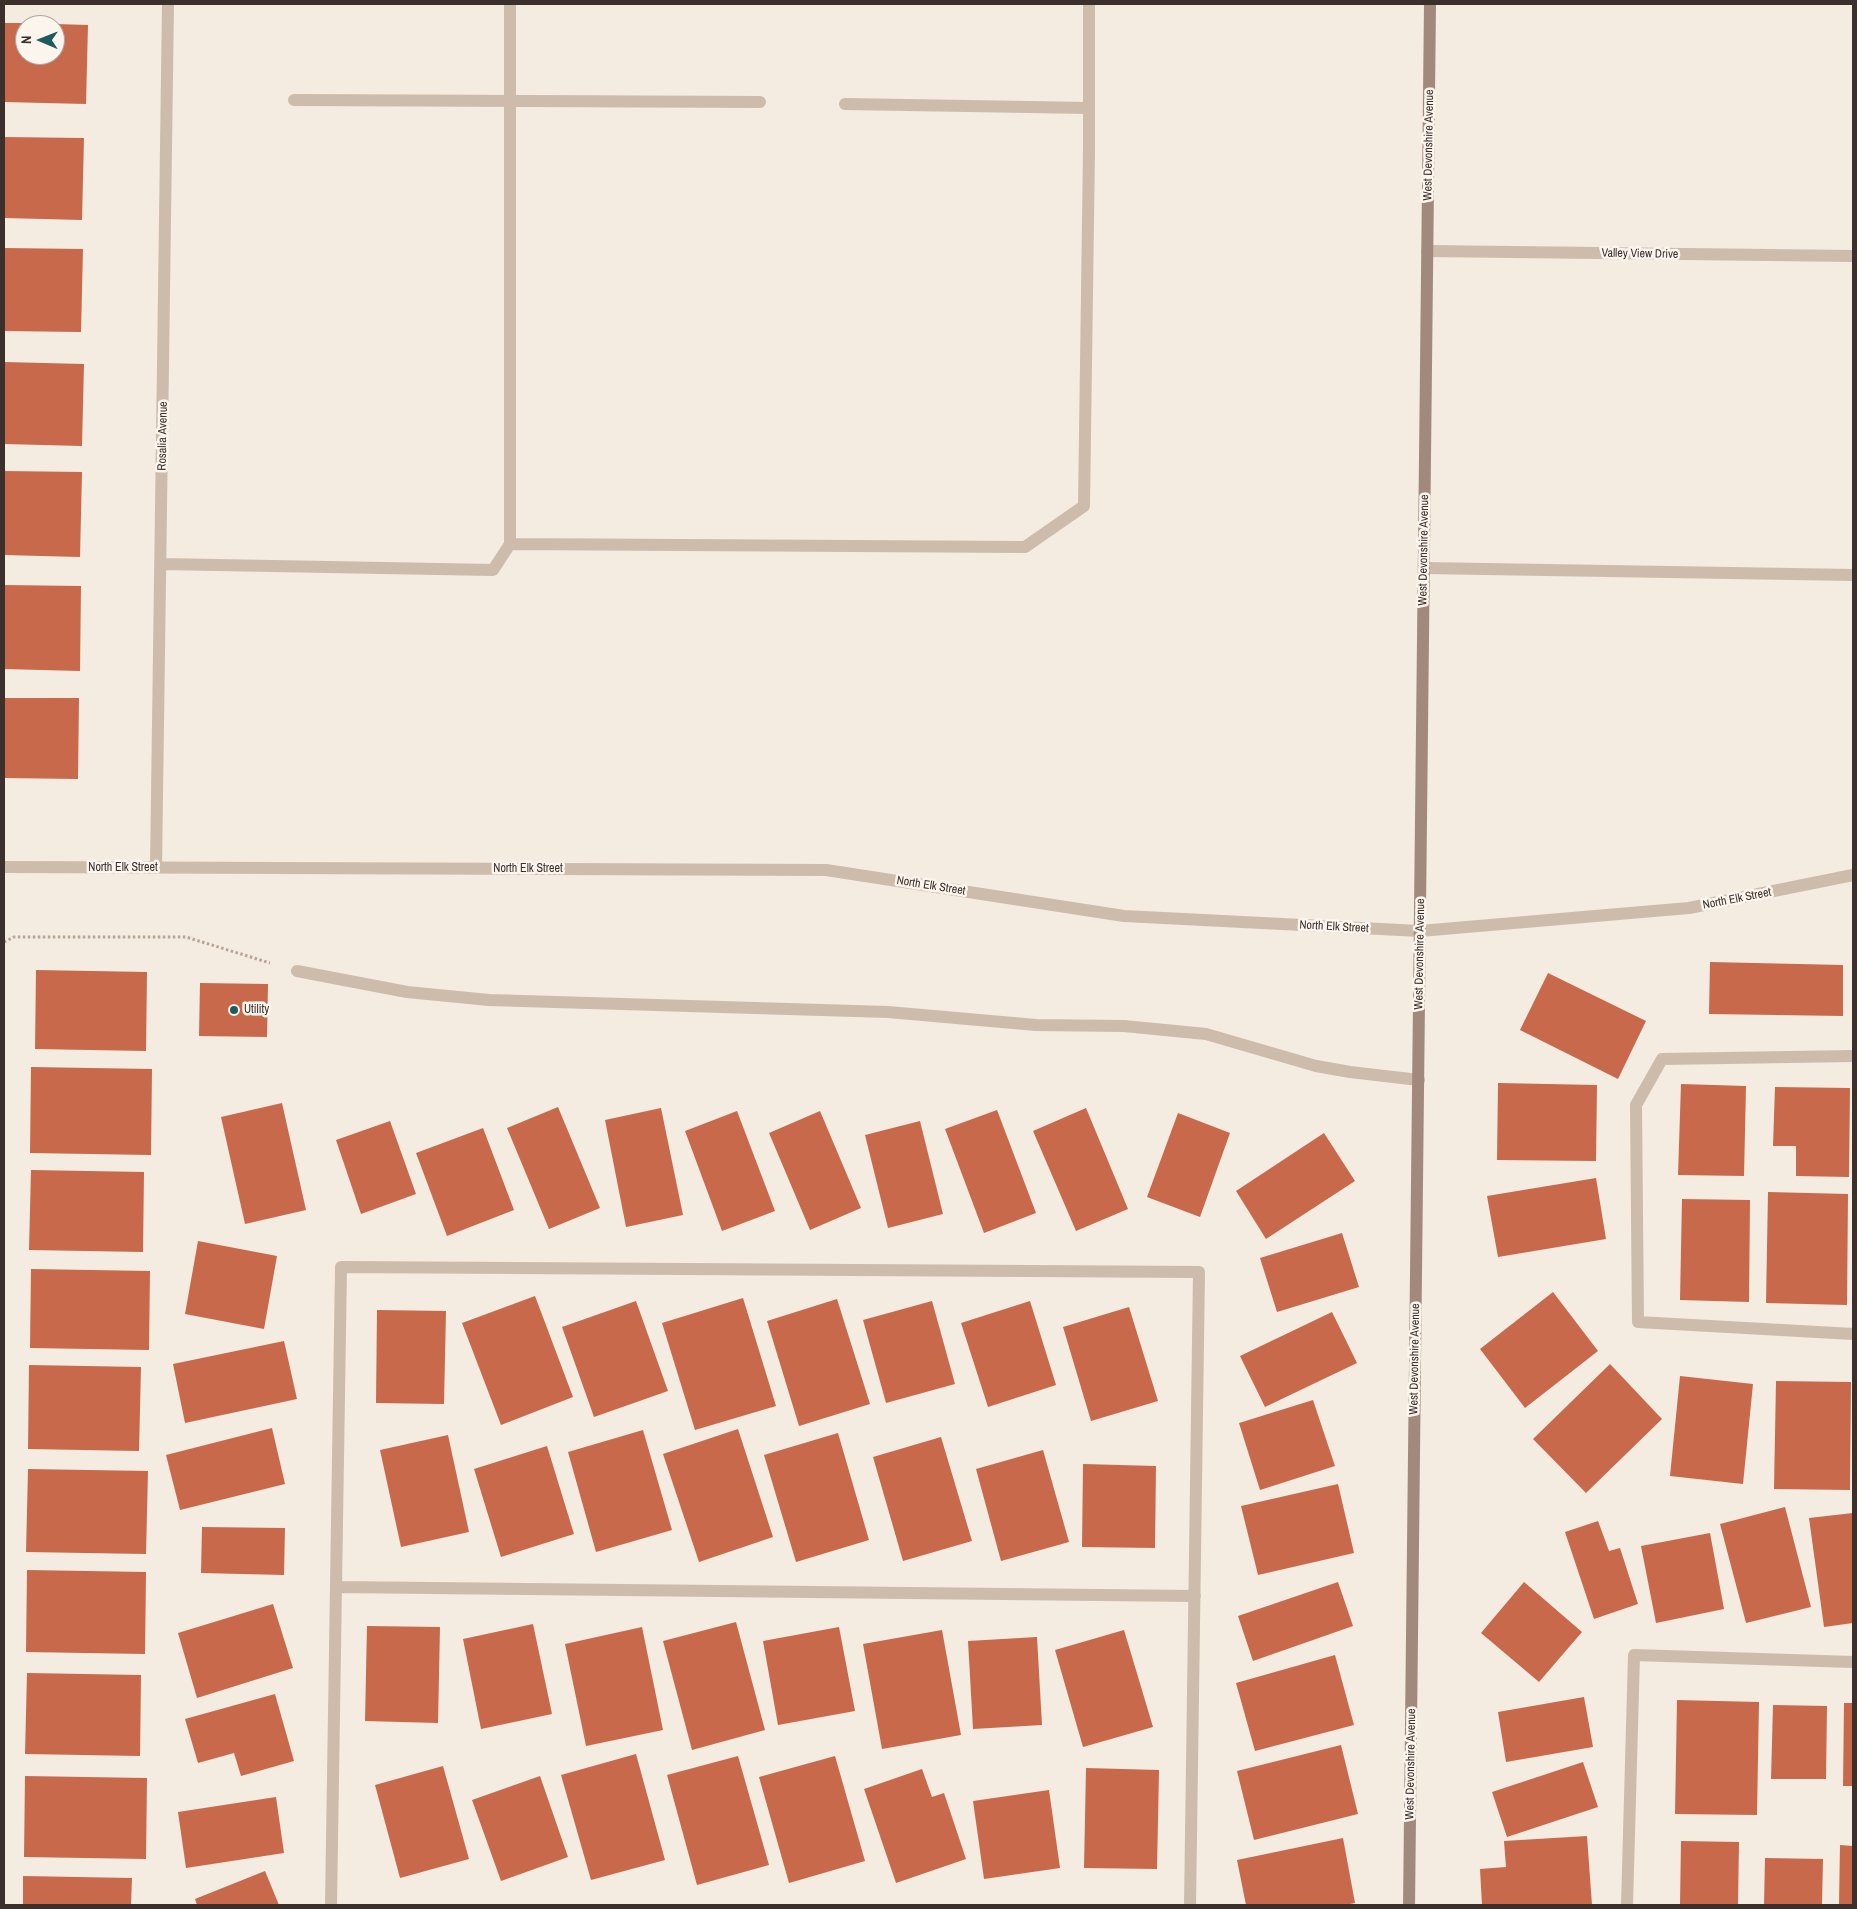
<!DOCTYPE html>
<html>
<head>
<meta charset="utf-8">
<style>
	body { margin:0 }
	#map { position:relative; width:1857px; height:1909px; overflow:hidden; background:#f4ebe1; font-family:"Archivo Narrow",sans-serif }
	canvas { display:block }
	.frame { position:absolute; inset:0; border:5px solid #3b302b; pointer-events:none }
	.north { position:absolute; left:15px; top:15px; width:50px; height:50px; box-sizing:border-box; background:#fbf5ee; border:1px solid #aea6a0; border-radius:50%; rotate:271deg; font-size:14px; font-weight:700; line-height:20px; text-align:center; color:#3b302b }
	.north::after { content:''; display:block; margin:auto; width:18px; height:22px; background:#1f5a5e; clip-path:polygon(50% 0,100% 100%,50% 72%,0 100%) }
</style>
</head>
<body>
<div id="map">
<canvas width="1857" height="1909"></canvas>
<div class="frame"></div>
<div class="north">N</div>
</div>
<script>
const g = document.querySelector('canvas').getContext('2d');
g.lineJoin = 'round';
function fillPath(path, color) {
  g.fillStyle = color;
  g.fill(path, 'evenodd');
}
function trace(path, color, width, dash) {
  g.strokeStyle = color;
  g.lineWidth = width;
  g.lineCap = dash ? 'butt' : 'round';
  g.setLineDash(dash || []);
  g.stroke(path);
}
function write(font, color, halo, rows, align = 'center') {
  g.font = font + ' "Archivo Narrow",sans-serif';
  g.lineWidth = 5;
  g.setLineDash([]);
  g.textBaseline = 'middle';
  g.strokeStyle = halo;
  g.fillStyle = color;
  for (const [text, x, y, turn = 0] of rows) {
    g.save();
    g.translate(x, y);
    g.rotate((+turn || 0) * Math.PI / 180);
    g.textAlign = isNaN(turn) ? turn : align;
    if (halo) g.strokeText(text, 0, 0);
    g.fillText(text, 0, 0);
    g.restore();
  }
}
fillPath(new Path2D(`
	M4,23H34V25H25V55H55V24L88,25L86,104L4,102Z
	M4,137L84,138L82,220L4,218Z
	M4,248L83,249L81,332L4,331Z
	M4,362L84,364L82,446L4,444Z
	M4,471L82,472L80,557L4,555Z
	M4,585L81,586L80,671L4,669Z
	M4,698H79L78,779L4,778Z
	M1710,962L1843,965V1016L1709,1014Z
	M36,970L147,972L146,1051L35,1049Z
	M1548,973L1646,1021L1618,1079L1520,1030Z
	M200,983L268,984L267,1037L199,1036Z
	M31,1067L152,1069L151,1155L30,1153Z
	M1498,1083L1597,1085L1596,1161L1497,1160Z
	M1681,1084L1746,1086L1744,1176L1678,1175Z
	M1775,1087L1850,1088L1849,1177L1796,1176V1146H1773Z
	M282,1103L306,1210L245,1224L221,1117Z
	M558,1107L600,1208L549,1229L507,1128Z
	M661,1108L683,1215L626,1227L605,1120Z
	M1086,1108L1128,1209L1076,1231L1033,1131Z
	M997,1110L1036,1213L984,1233L945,1129Z
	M737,1111L775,1211L722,1231L685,1131Z
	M820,1111L861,1208L810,1230L769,1133Z
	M1178,1113L1230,1133L1200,1217L1147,1197Z
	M390,1121L416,1194L361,1214L336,1140Z
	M920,1121L943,1214L888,1228L865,1135Z
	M483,1128L514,1210L447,1236L416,1153Z
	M1324,1133L1355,1181L1266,1239L1236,1191Z
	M31,1170L144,1172L143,1252L29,1250Z
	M1596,1178L1606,1239L1498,1257L1487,1196Z
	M1768,1192L1848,1194L1847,1305L1766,1303Z
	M1682,1199L1750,1200L1749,1302L1680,1300Z
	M1342,1233L1359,1287L1277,1312L1260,1258Z
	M198,1241L277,1256L264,1329L185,1314Z
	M31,1269L150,1271L149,1350L30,1348Z
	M1553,1292L1598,1351L1525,1408L1480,1349Z
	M535,1296L573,1397L501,1425L462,1323Z
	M743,1298L776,1406L695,1430L662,1323Z
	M837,1299L870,1404L799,1426L767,1321Z
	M636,1301L668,1391L594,1417L562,1327Z
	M932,1301L955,1384L886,1403L863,1320Z
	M1030,1301L1056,1385L988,1407L961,1323Z
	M1129,1307L1158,1401L1091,1421L1063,1327Z
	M377,1310L446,1311L444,1404L376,1403Z
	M1332,1312L1357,1363L1265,1407L1240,1356Z
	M284,1341L297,1399L185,1423L173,1364Z
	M1610,1364L1662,1419L1586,1493L1533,1439Z
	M29,1365L141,1367L139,1451L28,1449Z
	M1680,1376L1753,1384L1743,1484L1670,1476Z
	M1776,1381L1851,1382L1850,1490L1774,1489Z
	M1313,1400L1335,1466L1260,1490L1239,1423Z
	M272,1428L285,1484L180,1510L166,1455Z
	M738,1429L773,1537L699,1562L663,1454Z
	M643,1430L672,1530L596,1552L568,1452Z
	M838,1433L869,1540L796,1562L764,1455Z
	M448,1435L469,1532L401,1547L380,1450Z
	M941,1437L972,1541L903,1561L873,1457Z
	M547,1446L574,1534L501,1557L474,1469Z
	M1043,1450L1069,1542L1001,1561L976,1469Z
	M1083,1464L1156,1466L1155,1548L1082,1547Z
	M28,1469L148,1471L146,1554L26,1552Z
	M1338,1484L1354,1553L1258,1575L1241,1506Z
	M1785,1507L1811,1607L1746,1623L1720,1524Z
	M1853,1513V1623L1824,1627L1809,1518Z
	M1598,1521L1609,1551L1620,1548L1638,1604L1594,1619L1565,1532Z
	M202,1527L285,1528L284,1575L201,1573Z
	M1710,1533L1724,1609L1656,1623L1641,1546Z
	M27,1570L146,1572L145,1654L26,1652Z
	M1338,1582L1353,1626L1253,1661L1238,1616Z
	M1524,1582L1582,1632L1539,1682L1481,1633Z
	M273,1604L293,1668L197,1698L178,1633Z
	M736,1622L765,1730L692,1750L663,1641Z
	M533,1624L552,1714L481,1729L463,1639Z
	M367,1626L440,1627L438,1723L365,1721Z
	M642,1627L663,1730L586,1746L565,1644Z
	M839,1627L855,1711L778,1725L763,1641Z
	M942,1630L961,1735L882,1749L863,1644Z
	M1124,1630L1153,1727L1083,1747L1055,1650Z
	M1037,1637L1042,1725L973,1729L968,1641Z
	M1335,1655L1354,1725L1255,1751L1236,1683Z
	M27,1673L141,1675L140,1756L25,1754Z
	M275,1694L294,1761L241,1776L234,1753L198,1763L185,1719Z
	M1584,1697L1593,1747L1506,1762L1498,1712Z
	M1677,1700L1759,1702L1757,1815L1675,1814Z
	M1844,1703H1853V1786H1843Z
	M1773,1705L1827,1706L1826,1779H1771Z
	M1341,1745L1358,1814L1254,1840L1237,1771Z
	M636,1754L665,1860L591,1880L561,1775Z
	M738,1756L769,1865L697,1885L667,1775Z
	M835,1756L865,1861L789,1883L759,1777Z
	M1583,1762L1598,1807L1507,1837L1492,1792Z
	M443,1766L469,1859L400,1878L375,1785Z
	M1086,1768L1159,1770L1157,1869L1084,1868Z
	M922,1769L932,1797L944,1793L966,1859L896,1883L864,1789Z
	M25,1776L147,1778L146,1859L24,1857Z
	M540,1776L568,1857L501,1881L472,1800Z
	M1049,1790L1060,1868L984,1879L973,1801Z
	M276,1797L284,1853L186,1868L178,1812Z
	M1587,1836L1592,1905H1482L1480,1869L1506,1867L1504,1841Z
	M1343,1838L1355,1903L1345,1905H1246L1237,1860Z
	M1681,1841L1739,1842L1738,1905H1680Z
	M1840,1845L1853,1846V1905H1839Z
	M1765,1858L1823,1859L1822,1905H1764Z
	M265,1871L279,1905H197L195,1899Z
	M23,1876L132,1878L131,1905H23Z`), '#c8694b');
trace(new Path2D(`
	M4,942L14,937H186L270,963`), '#b9a596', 3, [2.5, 2.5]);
trace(new Path2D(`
	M294,100L760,102
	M1424,568L1853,575
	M297,971L407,992L489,1000L888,1012L1036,1025L1124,1026L1206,1034L1316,1066L1350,1072L1419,1080
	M336,1587L1195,1596
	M331,1905L341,1267L1199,1272L1190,1905`), '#cdbbac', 12);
trace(new Path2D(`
	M510,4V544
	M845,104L1089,108
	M1427,251L1853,256
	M162,564L493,570L510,544L1025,547L1084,506L1089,150V4
	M4,867L826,870L1124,916L1420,931L1689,908L1853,875
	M156,868L168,4
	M1853,1056L1662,1059L1636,1105L1638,1322L1853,1334
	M1627,1905L1634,1655L1853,1662`), '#cdbbac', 12);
trace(new Path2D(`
	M1409,1905L1430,4`), '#a18a7d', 12);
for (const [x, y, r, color] of [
	[234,1010,5,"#1f5a5e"]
]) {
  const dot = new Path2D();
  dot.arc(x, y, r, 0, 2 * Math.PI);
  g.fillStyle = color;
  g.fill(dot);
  trace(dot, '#fbf5ee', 2);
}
write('12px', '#3b302b', '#fbf5ee', [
	["West Devonshire Avenue",1429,145,-89],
	["Valley View Drive",1640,254,1],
	["Rosalia Avenue",163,436,-89],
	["West Devonshire Avenue",1424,550,-89],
	["North Elk Street",123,868],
	["North Elk Street",528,869],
	["North Elk Street",931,886,9],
	["North Elk Street",1737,899,-11],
	["North Elk Street",1334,927,3],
	["West Devonshire Avenue",1420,954,-89],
	["West Devonshire Avenue",1415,1359,-89],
	["West Devonshire Avenue",1411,1764,-89]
]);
write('12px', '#3b302b', '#fbf5ee', [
	["Utility",244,1010]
], 'left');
</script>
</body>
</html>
